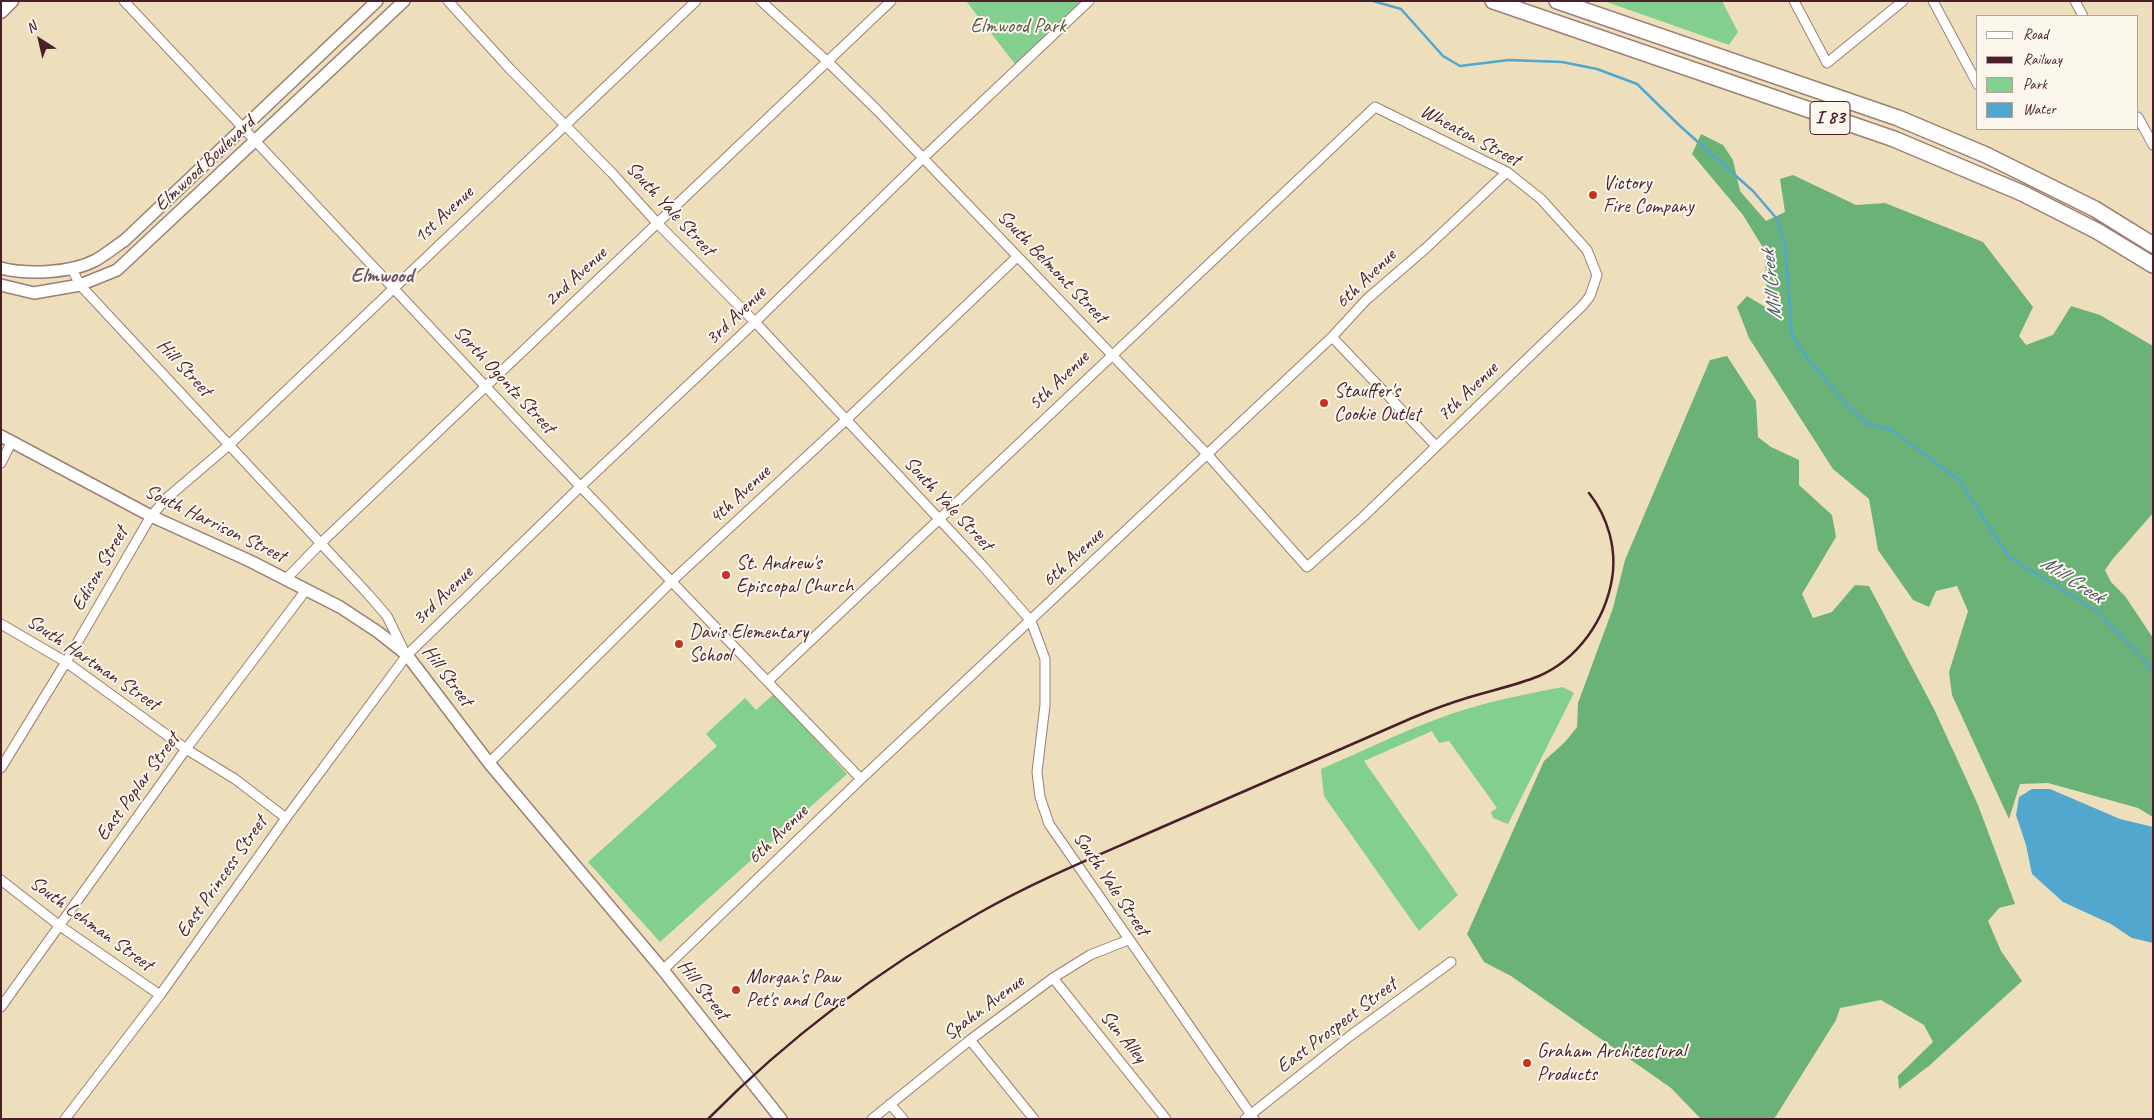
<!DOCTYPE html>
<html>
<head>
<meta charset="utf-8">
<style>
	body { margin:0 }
	#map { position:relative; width:2154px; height:1120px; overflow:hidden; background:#eedfbc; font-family:Caveat,sans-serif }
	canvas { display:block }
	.frame { position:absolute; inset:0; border:2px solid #4a1f2b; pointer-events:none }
	.legend { position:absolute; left:1976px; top:15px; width:162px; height:115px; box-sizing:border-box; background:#fbf7ec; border:1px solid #b4a19f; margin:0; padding:6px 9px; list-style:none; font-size:15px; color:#4a1f2b }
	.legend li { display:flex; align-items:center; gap:10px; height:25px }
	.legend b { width:25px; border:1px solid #b4a19f }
	.north { position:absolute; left:15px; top:15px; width:50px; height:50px; -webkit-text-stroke:4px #fbf7ec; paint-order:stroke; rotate:325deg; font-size:14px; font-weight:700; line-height:20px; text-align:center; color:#4a1f2b }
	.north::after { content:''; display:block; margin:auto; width:18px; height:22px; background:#4a1f2b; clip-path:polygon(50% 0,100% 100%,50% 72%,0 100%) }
</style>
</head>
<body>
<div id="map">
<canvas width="2154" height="1120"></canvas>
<div class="frame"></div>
<ul class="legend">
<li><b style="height:6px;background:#fff"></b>Road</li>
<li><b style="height:6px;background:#4a1f2b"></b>Railway</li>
<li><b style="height:14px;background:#83cf8d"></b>Park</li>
<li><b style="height:14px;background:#51a7cd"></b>Water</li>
</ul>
<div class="north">N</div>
</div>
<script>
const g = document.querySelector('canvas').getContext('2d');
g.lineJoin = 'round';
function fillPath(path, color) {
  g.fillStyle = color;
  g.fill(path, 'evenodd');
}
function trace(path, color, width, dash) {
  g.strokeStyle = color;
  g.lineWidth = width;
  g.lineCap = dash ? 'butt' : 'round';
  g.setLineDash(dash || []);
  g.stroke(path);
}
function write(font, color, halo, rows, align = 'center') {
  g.font = font + ' Caveat,sans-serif';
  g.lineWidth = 4;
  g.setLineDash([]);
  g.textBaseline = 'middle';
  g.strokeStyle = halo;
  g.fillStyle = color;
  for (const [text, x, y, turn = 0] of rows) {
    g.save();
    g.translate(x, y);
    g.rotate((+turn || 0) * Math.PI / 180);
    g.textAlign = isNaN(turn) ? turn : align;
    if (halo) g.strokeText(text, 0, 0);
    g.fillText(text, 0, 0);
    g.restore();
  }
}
fillPath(new Path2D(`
	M966,1H1083L1015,64Z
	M1604,1H1722L1738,32L1729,45Z
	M1563,687L1574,693L1508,824L1493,818L1491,812L1497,808L1449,741L1439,743L1432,731L1364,761L1458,895L1419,931L1324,796L1321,769C1370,748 1419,723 1470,708C1500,699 1531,693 1563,687Z
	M774,694L847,774L660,942L588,862L717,746L706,734L745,698L756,710Z`), '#83cf8d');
fillPath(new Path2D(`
	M1701,134L1723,145L1733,160L1740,191L1766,221L1785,212L1780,179L1793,175L1856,205L1885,203L1983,242L2033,307L2019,336L2026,345L2053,335L2071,306L2100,315L2153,346V513L2112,560L2105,570L2111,582L2125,596L2153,638V817L2138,808L2048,783L2020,784L2009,819L1952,695L1949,672L1968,611L1957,586L1936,591L1929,607L1913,600L1878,550L1869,499L1833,469L1749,338L1737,307L1747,296L1767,308L1765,251L1743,215L1692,154Z
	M1727,356L1756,401L1758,437L1771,447L1799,460V485L1832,515L1836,537L1802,594L1813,618L1832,612L1855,585L1869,586L1934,709L1958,761L1978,805L2015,904L1999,908L1988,921L2001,951L2022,981L1930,1065L1899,1089L1898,1076L1933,1042L1924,1025L1881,1000L1840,1008L1836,1020L1774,1119H1701L1671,1088L1511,976L1484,962L1467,934L1544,761L1565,742L1577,727L1578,703L1613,608L1625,560L1710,360Z`), '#6ab278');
fillPath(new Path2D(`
	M2032,789H2050L2120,819L2153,827V943L2132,938L2111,924L2063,902L2032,874L2026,845L2016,815L2019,797Z`), '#51a7cd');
trace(new Path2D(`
	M1373,1L1401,9L1443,56L1460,66L1509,60L1562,62L1597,69L1637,84L1680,126L1753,191L1777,219L1785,246L1792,335L1807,358L1847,405L1867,424L1891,430L1958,479L2009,557L2097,611L2153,670`), '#51a7cd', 2.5);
const street = new Path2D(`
	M124,1L533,437L861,779
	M448,1L510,69L612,173L658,224L755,322L982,565L1031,621L1045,659V705L1037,772L1040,797L1049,824L1254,1119
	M761,1L828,62L878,111L1207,454L1307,567L1364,516L1583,305L1590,296L1597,275L1587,250L1541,199L1507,172L1375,107C1172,298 971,490 768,681
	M1794,1L1827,63L1903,1
	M1933,1L1978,85
	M2075,1L2083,16
	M2138,117L2153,145
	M72,269L80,285L368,594L387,616L405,653
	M1332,337L1436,446
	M1,463L12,441
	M285,580L321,543L891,1
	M1,624L66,662L186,749L235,779L286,818
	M489,763L672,581L846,420L1017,257
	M1,768L66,662L151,516L168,497L229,445L696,1
	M1,880L60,926L160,995
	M663,970L861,779L1332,337L1366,300L1426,248L1507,172
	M1053,978L1166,1119
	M1,1007L186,749L306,590
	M970,1040L1034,1119
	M890,1104L903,1119
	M65,1119L160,995L286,818L407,655L580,487L755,322L923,158L1089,1
	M872,1119L970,1040L1053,978L1090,955L1128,940
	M1245,1119L1350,1036L1451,962`);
const secondary = new Path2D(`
	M1,268C27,275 72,273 96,260C106,254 115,247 125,240L377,1
	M1,285L34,293L80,285L117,270L404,1
	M1,436L151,516L250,561L340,607L378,632L407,655L489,763L663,970L781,1119`);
const primary = new Path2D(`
	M1,12L12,1`);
const highway = new Path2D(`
	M1493,1L1894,139L2022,193L2097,231L2153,265
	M1557,1L1898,118L1986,155L2095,209L2153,245`);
trace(street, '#9c7f74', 11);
trace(secondary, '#9c7f74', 14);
trace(primary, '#9c7f74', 15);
trace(highway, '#9c7f74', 18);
trace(street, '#fff', 9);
trace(secondary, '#fff', 11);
trace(primary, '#fff', 12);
trace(highway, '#fff', 15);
trace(new Path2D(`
	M708,1119C788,1038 880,969 979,913C1037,880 1099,855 1160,828C1244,791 1328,754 1412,718C1431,710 1450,703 1470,697C1493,690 1517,685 1539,676C1578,659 1605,620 1612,579C1617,549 1608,517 1589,493`), '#4a1f2b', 2.5);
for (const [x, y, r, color] of [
	[1593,195,5,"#c8321e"],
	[1324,403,5,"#c8321e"],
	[726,575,5,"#c8321e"],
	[679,644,5,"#c8321e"],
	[736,990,5,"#c8321e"],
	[1527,1063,5,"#c8321e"]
]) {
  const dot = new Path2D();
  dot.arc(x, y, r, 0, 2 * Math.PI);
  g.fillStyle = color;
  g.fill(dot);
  trace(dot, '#fbf7ec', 2);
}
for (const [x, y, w] of [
	[1830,118,40]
]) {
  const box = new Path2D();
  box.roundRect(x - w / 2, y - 16.5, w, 33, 4);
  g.fillStyle = '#fbf7ec';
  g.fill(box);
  trace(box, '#4a1f2b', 1);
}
write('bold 19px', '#4a1f2b', null, [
	["I 83",1830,118]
]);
write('20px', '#5b5448', '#fbf7ec', [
	["Elmwood Park",1018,27]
]);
write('20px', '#4a1f2b', '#fbf7ec', [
	["Wheaton Street",1470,136,28],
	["Elmwood Boulevard",205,164,-43],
	["South Yale Street",670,209,47],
	["1st Avenue",444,215,-43],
	["South Belmont Street",1052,267,46],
	["2nd Avenue",576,277,-43],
	["6th Avenue",1366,279,-44],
	["3rd Avenue",736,316,-44],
	["Hill Street",184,368,47],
	["Sorth Ogontz Street",504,380,47],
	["5th Avenue",1059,381,-44],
	["7th Avenue",1468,392,-44],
	["4th Avenue",740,495,-43],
	["South Yale Street",948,504,47],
	["South Harrison Street",215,524,26],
	["6th Avenue",1073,558,-43],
	["Edison Street",100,569,-60],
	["3rd Avenue",443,596,-44],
	["South Hartman Street",93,663,34],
	["Hill Street",447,676,53],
	["East Poplar Street",138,787,-54],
	["6th Avenue",778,835,-44],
	["East Princess Street",222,877,-55],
	["South Yale Street",1111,884,56],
	["South Lehman Street",91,924,36],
	["Hill Street",703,990,52],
	["Spahn Avenue",984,1008,-37],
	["East Prospect Street",1337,1026,-37],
	["Sun Alley",1123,1037,51]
]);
write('20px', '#4a1f2b', '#fbf7ec', [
	["Victory",1603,184],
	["Fire Company",1603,207],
	["Stauffer's",1334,392],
	["Cookie Outlet",1334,415],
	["St. Andrew's",736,564],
	["Episcopal Church",736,587],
	["Davis Elementary",689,633],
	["School",689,656],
	["Morgan's Paw",746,978],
	["Pet's and Care",746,1001],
	["Graham Architectural",1537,1052],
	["Products",1537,1075]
], 'left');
write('bold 21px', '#72506a', '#fbf7ec', [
	["Elmwood",382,276]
]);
write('italic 21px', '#4d556c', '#fbf7ec', [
	["Mill Creek",1772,285,-96],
	["Mill Creek",2072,580,33]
]);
</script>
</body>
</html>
